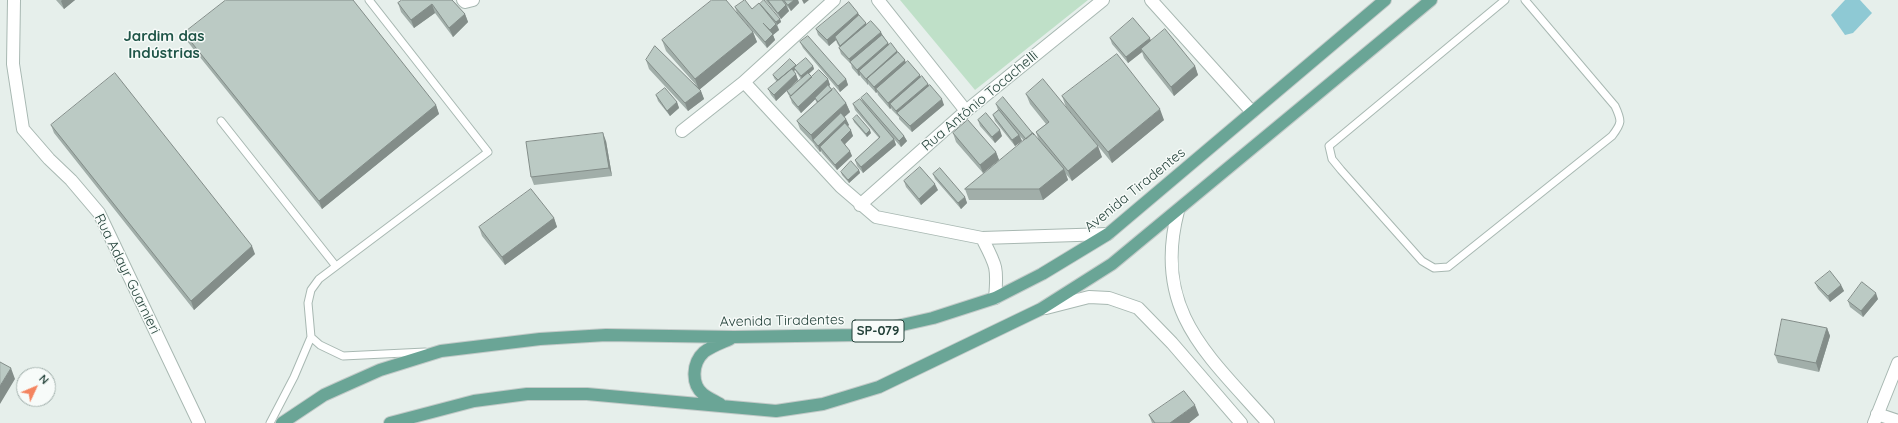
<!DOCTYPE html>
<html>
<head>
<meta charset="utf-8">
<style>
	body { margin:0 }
	#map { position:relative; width:1898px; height:423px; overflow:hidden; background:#e6efeb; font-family:Quicksand,sans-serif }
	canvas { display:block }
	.north { position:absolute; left:16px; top:367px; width:40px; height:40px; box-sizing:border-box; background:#f7fbf9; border:1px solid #a3b1ad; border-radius:50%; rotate:46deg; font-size:11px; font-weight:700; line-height:16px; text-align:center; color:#24423a }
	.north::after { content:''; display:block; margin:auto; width:14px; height:18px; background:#f4845f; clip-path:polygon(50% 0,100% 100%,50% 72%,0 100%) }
</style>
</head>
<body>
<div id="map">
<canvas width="1898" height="423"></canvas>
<div class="north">N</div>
</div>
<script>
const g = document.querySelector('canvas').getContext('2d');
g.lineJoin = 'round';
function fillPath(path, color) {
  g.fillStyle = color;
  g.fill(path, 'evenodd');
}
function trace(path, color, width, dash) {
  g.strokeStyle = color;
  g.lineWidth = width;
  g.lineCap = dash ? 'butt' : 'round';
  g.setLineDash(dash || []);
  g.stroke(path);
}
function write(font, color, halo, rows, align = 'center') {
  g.font = font + ' Quicksand,sans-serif';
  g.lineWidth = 3;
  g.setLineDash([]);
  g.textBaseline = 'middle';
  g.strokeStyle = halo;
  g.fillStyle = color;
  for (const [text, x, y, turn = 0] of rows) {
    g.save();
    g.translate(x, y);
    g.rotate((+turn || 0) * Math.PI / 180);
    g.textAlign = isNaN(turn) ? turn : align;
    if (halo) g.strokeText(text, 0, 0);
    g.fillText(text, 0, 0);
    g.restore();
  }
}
fillPath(new Path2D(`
	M900,0H1088L975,90Z`), '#bfe0c8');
fillPath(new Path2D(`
	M1845,0H1860L1872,13L1853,33L1845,35L1831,15Z`), '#8ec9d4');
const lane = new Path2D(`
	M1505,0L1329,146L1332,159L1341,170L1422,261L1434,268L1448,267L1612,136C1622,123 1622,121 1615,106L1525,0
	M221,121L335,265
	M311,337L320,345L343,356L425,352
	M270,423L294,377L311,337L308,303L311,290L319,279L488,152L369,0`);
const street = new Path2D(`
	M14,0L13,64L23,129L49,159L71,180L99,213L199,423
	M463,0L465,2L473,0
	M878,0L966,111
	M1151,0L1252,112
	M744,82L841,187L876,217L982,238L1108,234
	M682,131L744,82L834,0
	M860,205L966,111L1103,0
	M1178,211C1152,311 1208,355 1268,423
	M982,238C996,265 998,267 995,298
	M1046,308L1089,297L1109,298L1138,308L1172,343L1241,423
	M1877,414L1898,421
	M1874,423L1898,363`);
const primary = new Path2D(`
	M720,404C715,401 708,398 703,394C691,384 692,363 704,352C712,346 721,343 730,339
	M282,423L324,395L344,386L380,370L441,351L540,339L606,335L734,337L858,335L933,318L995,298L1042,274L1108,234L1385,0
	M390,423L474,401L527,394H587L776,411L823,404L879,387L1041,309L1112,264L1431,0`);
trace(lane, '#a8b8b2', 9);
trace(street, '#a8b8b2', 14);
trace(primary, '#c2cac8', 14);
trace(lane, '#fff', 7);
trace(street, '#fff', 12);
trace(primary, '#6aa596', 12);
fillPath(new Path2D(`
	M56,0H75L64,9Z
	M452,0L465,14L468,22L453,37L435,13L414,28L401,12L398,3Z
	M765,0H798L799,3L791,11L787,6L789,11L781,19Z
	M760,4L780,19L781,22L777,25V24L779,30L773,35L775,40L767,48L737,13L735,7L752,9L761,6Z
	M858,13L859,15L866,25L883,36L888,43L889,45L897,51L906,63L928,84L944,105L912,132L899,119V117L892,110L891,108L890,109L878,95L877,92L876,93L868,84V85L861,77L860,75L859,76L852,68L851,64L841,54L839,48H840L837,43L836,40L829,46L818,35L816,29Z
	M753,32L757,42L700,89L704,99L688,111L649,69L646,60L696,85L666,51L662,40Z
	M184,33L436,105L439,114L322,209L187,41Z
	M1110,38L1151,41L1195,66L1198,75L1174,96L1144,58L1142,52L1128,63L1112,44Z
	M800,42L846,79L848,85L840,92L803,48Z
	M796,65V66H813L814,69L809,74L812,77L828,79L830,85L829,86L846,103L850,112L844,117L846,119L849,125L848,126L853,136L845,144L852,156L837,170L822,153L821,151L820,152L815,146L814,144L800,129L797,121L817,103L815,99L801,113L792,103L790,97L788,94L787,91L801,79L795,70L794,71L798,80L776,101L771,95L768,89L777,82L774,78L773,75Z
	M1026,94L1102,157L1072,181L1066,174L1068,180L1043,200H969L965,189L1024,141L1020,136L1022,141L1015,146L995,121L993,115L998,110L996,104L1035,136L1039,141L1036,132L1046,124L1030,104Z
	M656,95L677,102L679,108L670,116L658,101Z
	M1062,96L1164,120L1112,163L1066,107Z
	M861,98L904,136L907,141L901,147L894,139L896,145L863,173L857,166L855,160L879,138L855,110L853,104L863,103Z
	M853,119L871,133L867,137L854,122Z
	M978,120L1002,136L995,143L980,126Z
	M51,125L255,254L194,310L54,133Z
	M953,133L996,152L999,160L983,173L956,142Z
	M606,141L612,176L534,185L531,177Z
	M859,170L860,173L849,183L842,175L841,172Z
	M933,174L965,197L967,203L961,209L935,179Z
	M904,181L938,190L921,205L906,187Z
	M554,218L557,227L505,265L482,236L479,227Z
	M1815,283L1841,285L1844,291L1830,302L1818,289Z
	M1878,299L1863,317L1850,307L1848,301Z
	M1827,328L1830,336L1819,372L1778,363L1775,355Z
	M1149,415H1199L1189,423H1152Z`), '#a1aea9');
fillPath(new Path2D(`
	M62,0H75L64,9L61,1Z
	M794,0H798L799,3L791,11L788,5Z
	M802,0H809L804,4Z
	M432,4L435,13L414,28L411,20Z
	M786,5L789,11L781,19L778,13Z
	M858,13L861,19L835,37L836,40L829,46L827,40Z
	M465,14L468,22L453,37L449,28Z
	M780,19L781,22L777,25L776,22Z
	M866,23L868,29L843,52L840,46Z
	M776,24L779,30L773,35L775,40L767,48L765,42L772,35L770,30Z
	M753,32L757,42L699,90L695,79Z
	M881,32L884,38L851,63L849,59Z
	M1150,38L1152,44L1141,49L1142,52L1128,63L1126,57Z
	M888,43L891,48L859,71L860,75L859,76L857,70Z
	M897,51L899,57L867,79L868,84V85L866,79Z
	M905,60L907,66L876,89L877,92L876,93L874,87Z
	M796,65L797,68H794L795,70L779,83L778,80Z
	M813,66L814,69L802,79L801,76Z
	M1195,66L1198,75L1174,96L1171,87Z
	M796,74L798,80L776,101L774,95Z
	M920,75L922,81L890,104L891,108L890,109L888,103Z
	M828,79L830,85L801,113L798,107Z
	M846,79L848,85L840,92L838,86Z
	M928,84L931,90L897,113L899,117L896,111Z
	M701,91L704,99L688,111L685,103Z
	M942,99L944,105L912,132L910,126Z
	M677,102L679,108L670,116L667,111Z
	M846,103L850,112L816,143L813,140L814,144L811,135Z
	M436,105L439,114L322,209L319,201Z
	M1160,109L1164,120L1112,163L1108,152Z
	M846,119L849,125L822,150L820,147L821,151L820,152L818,146Z
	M851,130L853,136L843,146L841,140Z
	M870,130L871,133L867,137L866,134Z
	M1000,130L1002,136L995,143L992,137Z
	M603,133L606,141L612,176L609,168Z
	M1019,135L1022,141L1015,146L1012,140Z
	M904,136L907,141L901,147L899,141Z
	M894,139L896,145L863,173L861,167Z
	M1098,146L1102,157L1072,181L1068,171Z
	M850,151L852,156L837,170L835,165Z
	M996,152L999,160L983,173L980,165Z
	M1064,169L1068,180L1043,200L1039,189Z
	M859,170L860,173L849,183L848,180Z
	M935,184L938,190L921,205L919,199Z
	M965,197L967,203L961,209L958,203Z
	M554,218L557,227L505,265L502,257Z
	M252,246L255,254L194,310L191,301Z
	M1841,285L1844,291L1830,302L1828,296Z
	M1876,293L1878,299L1863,317L1861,311Z
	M1827,328L1830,336L1819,372L1816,363Z
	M11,368L15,379L0,404V386Z
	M1195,405L1199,415L1189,423H1170Z`), '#838d89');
const building = new Path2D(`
	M226,0H353L436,105L319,201L184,33Z
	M402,0H452L465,14L449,28L432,4L411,20L398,3Z
	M712,0H726L753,32L695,79L662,40Z
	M745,0L752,9L759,3L776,24L770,30L763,23L773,34L765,42L735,7Z
	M764,0L780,19L776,22L760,4Z
	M768,0H782L786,5L778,13Z
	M784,0H794L788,5Z
	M849,2L858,13L827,40L816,29Z
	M859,15L866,23L840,46L835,37Z
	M1133,18L1150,38L1126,57L1110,38Z
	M871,21L881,32L849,59L839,48Z
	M1165,29L1195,66L1171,87L1141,49Z
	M882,35L888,43L857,70L850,62Z
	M808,36L846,79L838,86L800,42Z
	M891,43L897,51L866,79L859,71Z
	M655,46L701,91L685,103L646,60Z
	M898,52L905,60L874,87L867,79Z
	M1117,54L1160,109L1108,152L1062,96Z
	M806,58L813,66L801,76L794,68Z
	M790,59L796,65L778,80L773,75Z
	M908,61L920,75L888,103L876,89Z
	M792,69L796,74L774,95L768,89Z
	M819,70L828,79L798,107L790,97Z
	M115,73L252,246L191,301L51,125Z
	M808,73L812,77L791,96L787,91Z
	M922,76L928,84L896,111L890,104Z
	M1043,79L1098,146L1068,171L1036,132L1049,122L1026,94Z
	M828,85L832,90L818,102L815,98Z
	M930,85L942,99L910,126L897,113Z
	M665,88L677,102L667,111L656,95Z
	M834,88L846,103L811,135L797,121Z
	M867,93L904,136L899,141L861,98Z
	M1003,97L1034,135L1033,133L1026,139L996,104Z
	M860,99L894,139L861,167L855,160L880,137L853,104Z
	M999,110L1019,135L1012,140L993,115Z
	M841,113L846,119L818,146L813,140Z
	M986,113L1000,130L992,137L978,120Z
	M857,115L870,130L866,134L853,119Z
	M968,120L996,152L980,165L953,133Z
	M845,123L851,130L841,140L850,151L835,165L820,147Z
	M603,133L609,168L531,177L526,142Z
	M1033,133L1064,169L1039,189H965Z
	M851,161L859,170L848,180L841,172Z
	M920,167L935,184L919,199L904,181Z
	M940,168L965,197L958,203L933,174Z
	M531,189L554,218L502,257L479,227Z
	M1830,271L1841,285L1828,296L1815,283Z
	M1862,282L1876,293L1861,311L1848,301Z
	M1782,319L1827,328L1816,363L1775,355Z
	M0,362L11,368L0,386Z
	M1184,391L1195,405L1170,423H1155L1149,415Z`);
fillPath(building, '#bbcac4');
trace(building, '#838d89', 1);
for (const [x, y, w] of [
	[878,331,52]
]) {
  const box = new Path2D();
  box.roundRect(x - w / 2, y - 11, w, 22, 3);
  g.fillStyle = '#f7fbf9';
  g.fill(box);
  trace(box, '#24423a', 1);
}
write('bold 13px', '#24423a', null, [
	["SP-079",878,331]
]);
write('14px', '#24423a', '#f7fbf9', [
	["Rua Antônio Tocachelli",980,101,-40],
	["Avenida Tiradentes",1135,190,-39],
	["Rua Adayr Guarnieri",127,274,64],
	["Avenida Tiradentes",782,321,-1]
]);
write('bold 15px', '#1f5548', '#f7fbf9', [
	["Jardim das",164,36],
	["Indústrias",164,53]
]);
</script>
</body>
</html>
